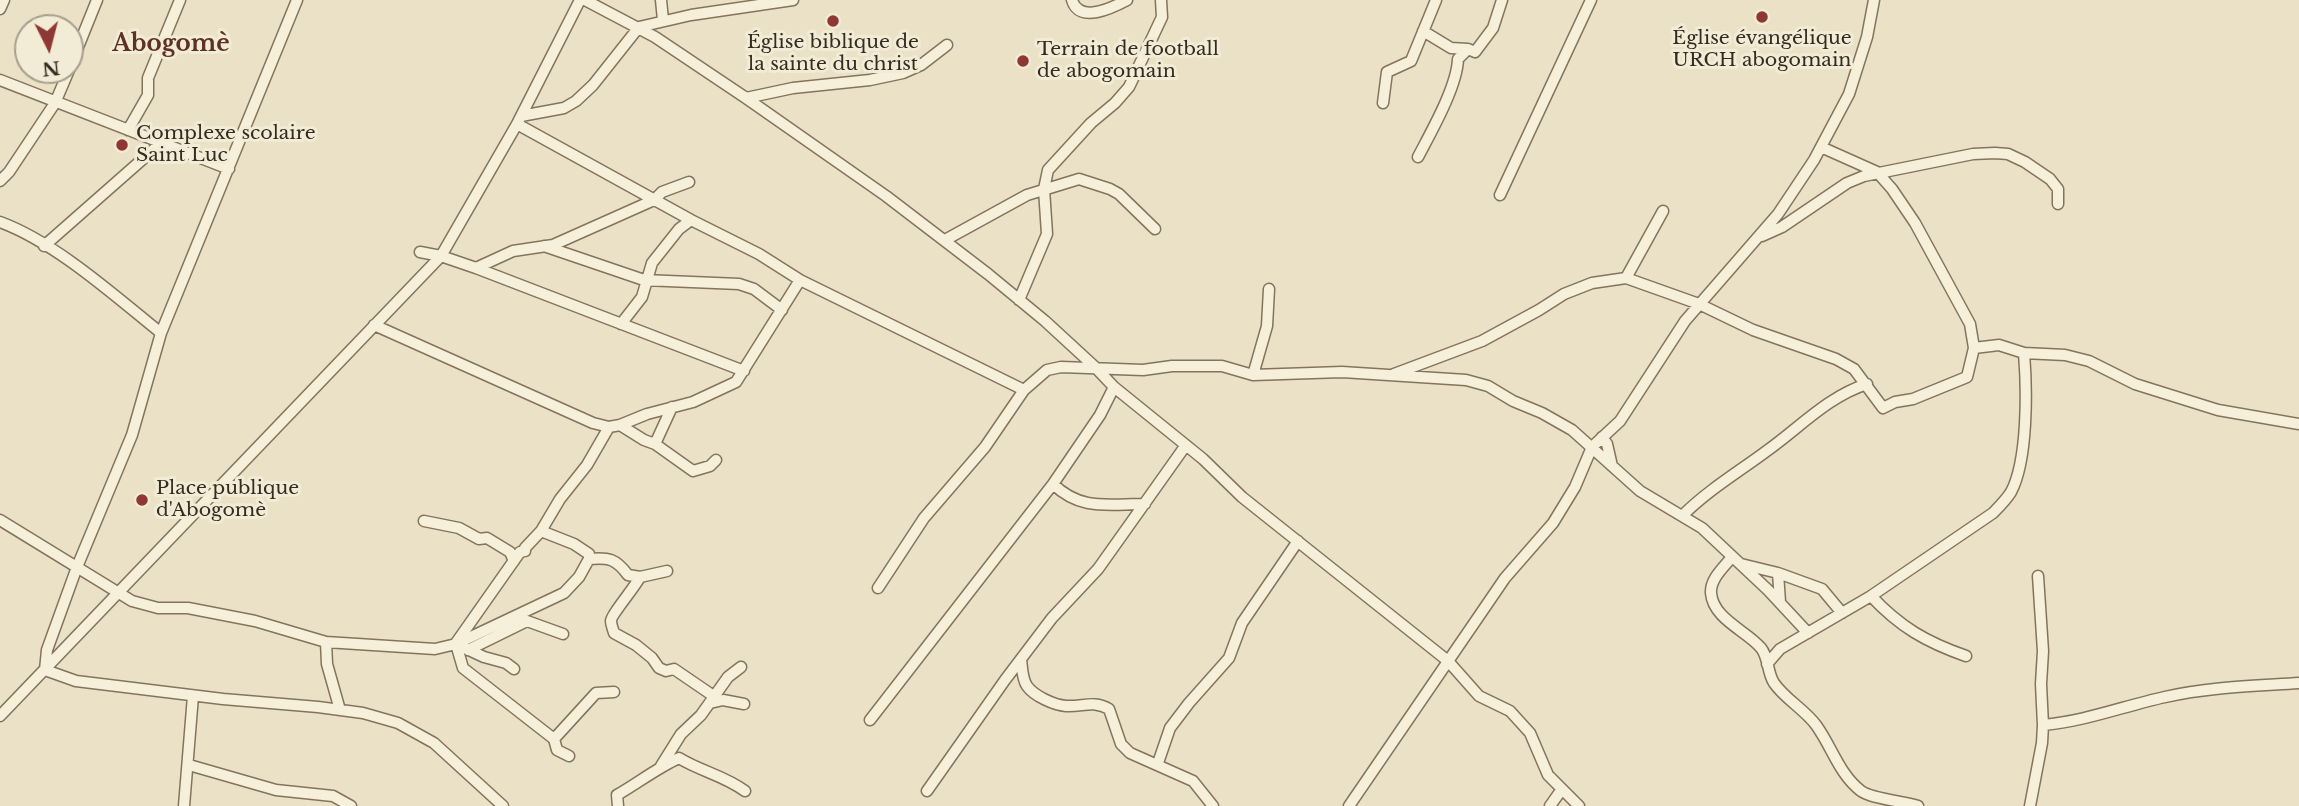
<!DOCTYPE html>
<html>
<head>
<meta charset="utf-8">
<style>
	body { margin:0 }
	#map { position:relative; width:2299px; height:806px; overflow:hidden; background:#eae1c6; font-family:"Libre Baskerville",serif }
	canvas { display:block }
	.north { position:absolute; left:14px; top:14px; width:70px; height:70px; box-sizing:border-box; background:#f2ebd5; border:2px solid #a79e8d; border-radius:50%; rotate:174deg; font-size:19px; font-weight:700; line-height:28px; text-align:center; color:#362b20 }
	.north::after { content:''; display:block; margin:auto; width:24px; height:32px; background:#8e3733; clip-path:polygon(50% 0,100% 100%,50% 72%,0 100%) }
</style>
</head>
<body>
<div id="map">
<canvas width="2299" height="806"></canvas>
<div class="north">N</div>
</div>
<script>
const g = document.querySelector('canvas').getContext('2d');
g.lineJoin = 'round';
function trace(path, color, width, dash) {
  g.strokeStyle = color;
  g.lineWidth = width;
  g.lineCap = dash ? 'butt' : 'round';
  g.setLineDash(dash || []);
  g.stroke(path);
}
function write(font, color, halo, rows, align = 'center') {
  g.font = font + ' "Libre Baskerville",serif';
  g.lineWidth = 6;
  g.setLineDash([]);
  g.textBaseline = 'middle';
  g.strokeStyle = halo;
  g.fillStyle = color;
  for (const [text, x, y, turn = 0] of rows) {
    g.save();
    g.translate(x, y);
    g.rotate((+turn || 0) * Math.PI / 180);
    g.textAlign = isNaN(turn) ? turn : align;
    if (halo) g.strokeText(text, 0, 0);
    g.fillText(text, 0, 0);
    g.restore();
  }
}
const street = new Path2D(`
	M297,0L161,333L132,435L77,567L47,650L45,670L76,681L223,699L318,707L363,713L398,723L434,743L503,806
	M585,0L655,37L746,98L886,196L988,274L1045,321L1095,367L1114,387L1203,459L1242,497L1448,661L1479,696L1510,711L1530,733L1548,775L1579,806
	M661,0L663,20
	M1072,0C1079,24 1112,8 1127,0
	M0,9L4,0
	M1423,31L1451,48L1468,49L1475,52L1493,28L1502,0
	M70,67L97,0
	M0,80L229,169
	M746,98L793,88L870,80L903,73L921,65L947,45
	M1383,103L1387,72L1411,61L1436,0
	M521,116L564,108L576,101L593,85L639,27L691,15L793,0
	M517,124L691,220L759,254L800,280L1024,390
	M128,130L148,95V78L180,0
	M1821,147L1877,172L1892,189L1915,223L1970,324L1974,348L1999,345L2024,353L2065,355L2089,361L2135,384L2218,410L2299,424
	M1418,157C1431,132 1457,87 1458,59L1468,49
	M0,181L9,172L55,103L69,70
	M1500,195L1591,0
	M0,222C55,242 115,296 161,333
	M1762,236L1782,227L1847,183L1864,176L1973,154L1995,153L2008,154L2025,162L2050,179L2058,189V204
	M945,240L1027,195L1079,179L1110,189L1119,194L1155,229
	M44,246L161,143
	M544,246L644,280L739,284L754,289L782,310
	M420,252L441,256L476,268L744,371
	M476,268L513,251L553,245L654,200L662,192L689,182
	M1626,278L1663,211
	M1019,300L1047,234L1044,189L1048,170L1091,123L1115,103L1129,87L1162,17L1161,0
	M621,324L642,297L652,263L679,229L691,220
	M374,325L593,423L609,427L620,425L647,414L693,402L736,382L800,280
	M1394,374L1482,341L1539,310L1564,294L1592,283L1626,278L1699,304L1753,330L1836,359L1854,369L1883,408L1895,402L1913,399L1967,377L1974,348
	M1253,375L1267,326L1269,289
	M620,425L644,440L655,444L672,407
	M1602,437L1607,444L1612,466
	M655,444L693,471L710,466L716,460
	M1053,484C1081,511 1107,504 1145,504
	M1683,515C1708,490 1740,471 1768,450C1800,427 1829,396 1867,384
	M0,520L132,601L158,608H188L255,621L326,642L435,649L456,644L564,593L579,577L589,559
	M424,521L459,528L479,539L487,538L510,552L514,561
	M1732,557C1724,567 1710,579 1711,593C1713,619 1747,631 1761,648C1769,658 1767,672 1774,683C1785,699 1804,709 1816,725C1832,747 1839,774 1861,791C1872,799 1903,801 1918,806
	M589,559C609,557 616,559 628,575L640,577C635,587 611,615 611,621C611,625 613,629 614,633L636,645L652,658L659,668L666,671L674,669L715,697
	M589,559V554L574,544L541,531L560,499L587,465L609,427
	M1741,564L1778,573L1822,589L1842,613
	M1778,573L1780,602
	M640,577L667,571
	M878,588L924,518L985,447L1024,390L1047,370L1061,367L1143,370L1172,366H1222L1253,375L1342,372L1466,380L1488,386L1513,401L1542,413L1572,430L1640,491L1702,528L1768,590L1808,633
	M1871,596C1900,627 1926,642 1966,656
	M326,642L327,664L340,710
	M456,643L520,552L525,551V548L541,531
	M468,650L527,621L563,634
	M1021,659C1022,667 1022,679 1027,686C1034,696 1054,705 1066,706C1083,707 1094,700 1109,709L1121,744L1130,753L1193,781L1213,806
	M1767,664L1780,649L1871,596L1993,513C1999,507 2006,500 2011,492C2028,460 2027,389 2024,353
	M514,669L506,663L484,657L456,644L463,668L554,739L596,693L614,692
	M710,703L723,700L744,704
	M0,716L441,256L517,124L580,0
	M870,720L1053,484L1100,415L1114,387
	M2043,725C2086,721 2124,706 2165,697C2209,687 2254,686 2299,683
	M554,739L557,750L569,756
	M1158,763L1170,728L1189,703L1229,658L1242,623L1298,541
	M189,765L276,790L333,796L351,806
	M661,766L681,734L701,715L728,677L741,667
	M927,791L1005,680L1052,618L1098,569L1186,445
	M184,806L193,696
	M618,806L617,795C638,783 657,768 679,758C700,771 725,776 745,791
	M1349,806L1505,578L1553,523L1575,487L1592,447L1620,421L1685,321L1778,214L1814,160L1849,94L1867,37L1874,0
	M1550,806L1562,789
	M2030,806L2042,743L2043,725L2041,684L2043,651L2038,576`);
trace(street, '#84745d', 13);
trace(street, '#f6efd9', 10);
for (const [x, y, r, color] of [
	[1762,17,7,"#8e3733"],
	[833,21,7,"#8e3733"],
	[1023,61,7,"#8e3733"],
	[122,145,7,"#8e3733"],
	[142,500,7,"#8e3733"]
]) {
  const dot = new Path2D();
  dot.arc(x, y, r, 0, 2 * Math.PI);
  g.fillStyle = color;
  g.fill(dot);
  trace(dot, '#f2ebd5', 2.5);
}
write('19px', '#362b20', '#f2ebd5', [
	["Église évangélique",1762,39,"center"],
	["URCH abogomain",1762,61,"center"],
	["Église biblique de",833,43,"center"],
	["la sainte du christ",833,65,"center"],
	["Terrain de football",1037,50],
	["de abogomain",1037,72],
	["Complexe scolaire",136,134],
	["Saint Luc",136,156],
	["Place publique",156,489],
	["d'Abogomè",156,511]
], 'left');
write('bold 23px', '#5e3223', '#f2ebd5', [
	["Abogomè",171,45]
]);
</script>
</body>
</html>
